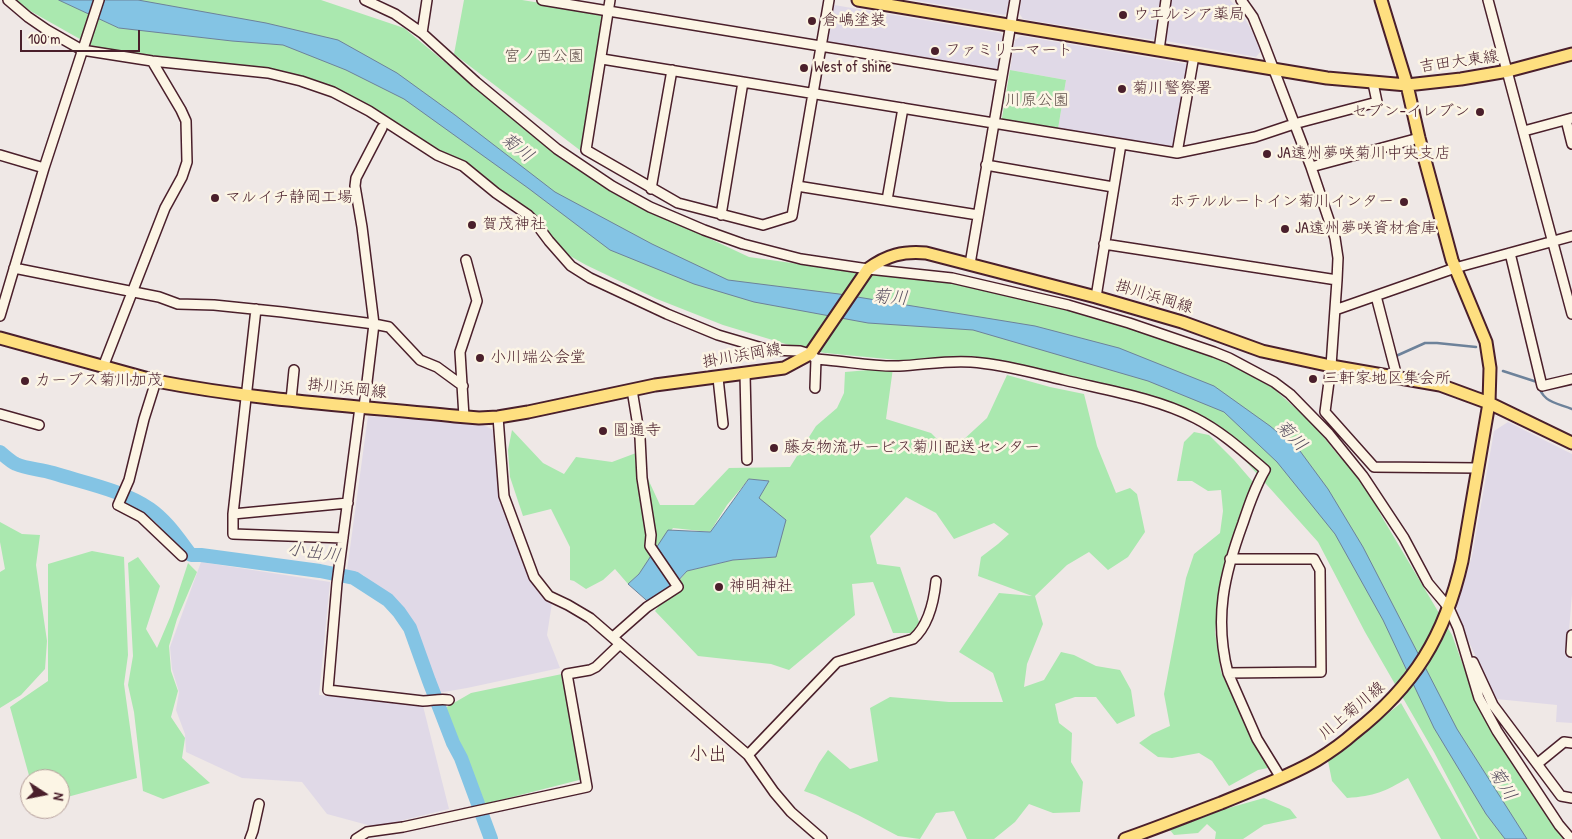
<!DOCTYPE html>
<html>
<head>
<meta charset="utf-8">
<style>
	body { margin:0 }
	#map { position:relative; width:1572px; height:839px; overflow:hidden; background:#efe8e6; font-family:"Patrick Hand",sans-serif }
	canvas { display:block }
	.north { position:absolute; left:20px; top:769px; width:50px; height:50px; box-sizing:border-box; background:#fcf5e5; border:1px solid #b59f9b; border-radius:50%; rotate:101deg; font-size:14px; font-weight:700; line-height:20px; text-align:center; color:#4a1f2b }
	.north::after { content:''; display:block; margin:auto; width:18px; height:22px; background:#4a1f2b; clip-path:polygon(50% 0,100% 100%,50% 72%,0 100%) }
	.scale { position:absolute; left:20px; top:30px; width:120px; height:22px; box-sizing:border-box; border:2px solid #4a1f2b; border-top:0; padding-left:6px; font-size:15px; line-height:18px; white-space:nowrap; color:#4a1f2b; -webkit-text-stroke:4px #fcf5e5; paint-order:stroke }
</style>
</head>
<body>
<div id="map">
<canvas width="1572" height="839"></canvas>
<div class="north">N</div>
<div class="scale">100 m</div>
</div>
<script>
const g = document.querySelector('canvas').getContext('2d');
g.lineJoin = 'round';
function fillPath(path, color) {
  g.fillStyle = color;
  g.fill(path, 'evenodd');
}
function trace(path, color, width, dash) {
  g.strokeStyle = color;
  g.lineWidth = width;
  g.lineCap = dash ? 'butt' : 'round';
  g.setLineDash(dash || []);
  g.stroke(path);
}
function write(font, color, halo, rows, align = 'center') {
  g.font = font + ' "Patrick Hand","Klee One",sans-serif';
  g.lineWidth = 5;
  g.setLineDash([]);
  g.textBaseline = 'middle';
  g.strokeStyle = halo;
  g.fillStyle = color;
  for (const [text, x, y, turn = 0] of rows) {
    g.save();
    g.translate(x, y);
    g.rotate((+turn || 0) * Math.PI / 180);
    g.textAlign = isNaN(turn) ? turn : align;
    if (halo) g.strokeText(text, 0, 0);
    g.fillText(text, 0, 0);
    g.restore();
  }
}
fillPath(new Path2D(`
	M912,0H1011L1009,12L1004,15Z
	M1021,0H1164L1158,37L1154,40L1023,19L1019,13Z
	M1169,0H1230L1244,17L1253,33L1261,51L1256,57L1166,41L1163,38Z
	M834,5L1001,33L1004,38L999,69L996,71L828,44L825,40L831,8Z
	M1021,36L1187,64L1189,67L1175,147L1171,149L1058,129L1066,80L1010,70L1015,40Z
	M368,416L481,424L498,432L501,486L538,588L552,603L547,635L560,668L467,688L438,693L410,620L400,605L363,575L347,570Z
	M1508,422L1572,454V594L1567,655H1572V723L1556,722L1557,705L1496,699L1457,617V606L1472,556L1494,431Z
	M201,562L330,582L319,695L423,706L449,809L375,827L327,814L302,782L242,778L186,752L185,734L176,710L179,692L172,669L170,647Z`), '#e0d9e7');
fillPath(new Path2D(`
	M16,0H321L404,28L561,159L653,212L749,257L856,272L924,277L1003,292L1150,334L1221,359L1273,388L1315,426L1338,455L1361,477L1382,517L1452,635L1476,701L1569,839H1480L1434,752L1365,632L1318,542L1207,418L1113,386L972,356L908,361L825,353L789,345L723,325L657,299L586,265L563,252L531,213L461,161L441,154L356,99L318,82L258,67L185,60L94,47L25,8Z
	M464,0H522L602,13L604,17L581,151L454,54Z
	M1010,70L1066,80L1058,129L1004,121L1002,118Z
	M893,368L886,419L931,433L950,452L987,418L1007,375L1050,387L1084,394L1097,446L1116,493L1130,488L1137,494L1145,532L1128,557L1108,570L1089,552L1067,565L1035,596L1043,624L1027,664L1024,687L1044,680L1061,652L1074,655L1096,666L1120,670L1131,690L1135,716L1117,724L1096,697H1075L1055,704L1059,723L1072,733L1071,762L1083,782L1080,812L1053,813L1029,804L1015,822L994,839H967L954,811L936,813L920,839L898,836L858,815L815,795L804,791L819,763L828,750L850,769L878,761L870,708L890,697L949,702H1003L993,673L959,652L999,593L1032,596L978,576L981,557L998,544L1009,534L994,523L954,539L936,513L906,497L870,536L877,564L900,567L919,622L913,633H893L873,582L852,584L855,615L789,670L771,664L698,656L655,611L687,571L733,560L776,557L758,498L768,481L749,479L727,505L710,532L673,528L639,574L628,584L615,569L603,580L586,589L574,581L570,580V547L551,509L523,516L510,477L508,450L512,430L543,463L564,474L576,457L612,462L636,453L660,505H694L729,468L790,467L816,426L837,408L844,393L845,372Z
	M1194,432L1209,435L1234,460L1253,482L1229,547L1219,596L1215,632L1221,672L1268,768L1258,770L1229,786L1212,761L1199,753L1172,758L1158,757L1139,743L1152,734L1170,726L1164,694L1186,578L1194,554L1220,533L1223,511L1221,490L1208,491L1192,481H1177L1184,442Z
	M0,522L22,534L40,535L36,565L47,641L45,669L21,695L0,708V572L5,569L0,542Z
	M92,551L124,557L128,655L124,684L137,778L60,799V779H30L10,707L48,681V564Z
	M138,557L160,586L146,629L157,648L171,615L188,563L197,572L177,619L169,646L171,671L178,691L171,717L185,738L182,758L210,783L163,799L143,791L134,712L128,685L133,656L128,563Z
	M562,674L583,779L485,804L445,708L471,693Z
	M1401,703L1478,839H1441L1408,778C1384,792 1375,796 1347,798L1332,781L1328,761Z
	M1264,798L1290,809L1297,818L1264,825L1243,839H1215L1216,832L1207,824L1198,833L1174,835L1170,830L1225,809Z`), '#aae8af');
const water = new Path2D(`
	M59,0H138L266,23L338,40L397,73L455,115L555,192L652,244L728,280L839,294L1035,326L1119,348L1214,386L1270,426L1300,451L1328,489L1363,547L1457,729L1527,839H1505L1486,814L1434,728L1383,620L1335,534L1277,462L1224,412L1148,381L973,330L868,323L754,302L694,284L610,250L528,188L404,99L346,70L283,45L232,41L119,28Z
	M749,479L769,481L759,498L786,520L776,557L733,560L687,571L654,607L628,584L639,574L668,530L710,532Z`);
fillPath(water, '#84c4e4');
trace(water, '#6d829a', 1);
trace(new Path2D(`
	M1396,356L1425,343H1437L1476,347
	M1503,371L1537,382C1543,403 1554,402 1572,409`), '#6d829a', 2.5);
trace(new Path2D(`
	M0,452C5,456 10,461 16,464C27,469 41,469 53,473C85,483 122,490 150,509C167,521 178,538 191,555H201L320,571L354,578L388,600L399,612L410,628L429,681L453,743L461,758L491,839`), '#84c4e4', 14);
const minor = new Path2D(`
	M8,0L28,17L47,30L82,50L152,61L268,73L301,81L333,92L369,111L437,155L463,166L496,193L528,215L534,221L549,241L571,266L590,278L667,314L718,335L769,350L800,351L810,354L816,359L827,360C851,362 876,367 899,366C923,365 947,360 971,362C1002,364 1033,373 1064,380C1106,390 1156,398 1195,418C1221,431 1243,451 1265,470C1255,487 1249,505 1243,523C1224,575 1214,618 1228,673L1321,672L1320,570L1314,559H1230
	M365,0L395,14L422,33L476,82L557,149L612,186L650,207L704,230L743,244L801,259L868,269L952,278L1068,305L1129,323L1214,352L1229,358L1274,382L1290,394L1329,434L1363,476L1404,538L1428,583L1449,608L1458,628L1479,698L1497,731L1559,825L1571,839
	M542,0L1002,76
	M610,0L586,150L678,203L763,225L792,216L829,0
	M1241,0L1253,17L1264,44L1311,167L1335,238L1338,258L1337,280L1331,366L1325,412L1374,467L1478,468
	M1488,0L1572,314
	M422,33L427,0
	M1159,50L1166,0
	M602,59L1177,153L1255,137L1294,124L1377,102L1373,83
	M1566,120L1572,144
	M1524,131L1572,118
	M1177,153L1194,56
	M0,155L44,168
	M986,165L1113,187
	M1311,167L1419,138
	M797,186L978,215
	M651,189L672,70
	M887,200L903,108
	M721,215L743,82
	M1104,244L1337,280
	M1510,253L1542,386L1572,379
	M970,264L1015,0
	M14,268L159,297L178,304L214,305L282,312L374,324L389,327L420,360L437,367L463,386
	M1376,296L1397,377
	M1096,297L1121,144
	M256,309L233,514V534L343,538
	M1335,310L1455,268L1572,236
	M0,316L44,168L99,0
	M103,367L165,208L182,177L187,162L186,121L181,110L152,61
	M745,374L747,460
	M718,378L723,424
	M156,381L144,419L129,480L118,505L141,517L182,556
	M815,388L816,359
	M291,400L294,370
	M360,407L337,583L328,690L423,701C432,701 440,698 449,700
	M364,407L374,324L362,227L355,186L356,178L382,128
	M0,414L39,425
	M464,417L460,352L477,301L466,260
	M498,417L504,496L534,577L549,596L568,605L590,618L748,755L774,792L791,812L822,839
	M233,514L348,503
	M1572,635L1571,652H1572
	M613,637L647,607L678,587L650,546L651,535L642,478L640,438L632,390
	M1473,662L1493,705L1561,796L1572,798
	M1228,673L1257,739L1281,778
	M748,755L837,662L913,639C929,625 934,601 936,581
	M1537,764L1564,742L1572,743
	M250,839L253,831L259,804
	M356,839L367,832L403,827L587,787L567,674L590,670L596,667L620,644`);
const major = new Path2D(`
	M858,0L1327,78L1407,85L1461,79L1508,71L1572,54
	M0,338L156,381C254,400 355,406 455,416L479,418L498,417L528,412L655,385L784,368L810,354L868,269C887,255 903,251 926,253L1096,297L1182,322L1262,351L1331,366L1440,385L1489,403L1572,443
	M1125,839C1157,828 1189,815 1221,803C1252,790 1288,777 1317,760C1330,752 1343,743 1354,733C1414,686 1445,636 1462,561L1489,403L1490,368L1486,342L1452,260L1419,138L1407,85L1381,0`);
trace(minor, '#4a1f2b', 12);
trace(major, '#4a1f2b', 15);
trace(minor, '#fcf5e5', 9);
trace(major, '#fedf80', 11);
for (const [x, y, r, color] of [
	[1123,15,5,"#4a1f2b"],
	[812,21,5,"#4a1f2b"],
	[935,51,5,"#4a1f2b"],
	[804,68,5,"#4a1f2b"],
	[1122,89,5,"#4a1f2b"],
	[1480,112,5,"#4a1f2b"],
	[1267,154,5,"#4a1f2b"],
	[215,198,5,"#4a1f2b"],
	[1404,202,5,"#4a1f2b"],
	[472,225,5,"#4a1f2b"],
	[1285,229,5,"#4a1f2b"],
	[480,358,5,"#4a1f2b"],
	[1313,379,5,"#4a1f2b"],
	[25,381,5,"#4a1f2b"],
	[603,431,5,"#4a1f2b"],
	[774,448,5,"#4a1f2b"],
	[719,587,5,"#4a1f2b"]
]) {
  const dot = new Path2D();
  dot.arc(x, y, r, 0, 2 * Math.PI);
  g.fillStyle = color;
  g.fill(dot);
  trace(dot, '#fcf5e5', 2);
}
write('16px', '#4a1f2b', '#fcf5e5', [
	["ウエルシア薬局",1133,15],
	["倉嶋塗装",822,21],
	["ファミリーマート",945,51],
	["West of shine",814,68],
	["菊川警察署",1132,89],
	["セブン-イレブン",1470,112,"right"],
	["JA遠州夢咲菊川中央支店",1277,154],
	["マルイチ静岡工場",225,198],
	["ホテルルートイン菊川インター",1394,202,"right"],
	["賀茂神社",482,225],
	["JA遠州夢咲資材倉庫",1295,229],
	["小川端公会堂",490,358],
	["三軒家地区集会所",1323,379],
	["カーブス菊川加茂",35,381],
	["圓通寺",613,431],
	["藤友物流サービス菊川配送センター",784,448],
	["神明神社",729,587]
], 'left');
write('16px', '#62514c', '#fcf5e5', [
	["宮ノ西公園",544,57],
	["川原公園",1037,101]
]);
write('16px', '#4a1f2b', '#fcf5e5', [
	["吉田大東線",1459,62,-8],
	["掛川浜岡線",1154,297,17],
	["掛川浜岡線",742,356,-10],
	["掛川浜岡線",347,389,6],
	["川上菊川線",1352,711,-40]
]);
write('italic 18px', '#5b5162', '#fcf5e5', [
	["菊川",517,148,38],
	["菊川",890,298,4],
	["菊川",1291,436,46],
	["小出川",314,553,8],
	["菊川",1502,784,58]
]);
write('19px', '#4a1f2b', '#fcf5e5', [
	["小出",708,755]
]);
</script>
</body>
</html>
